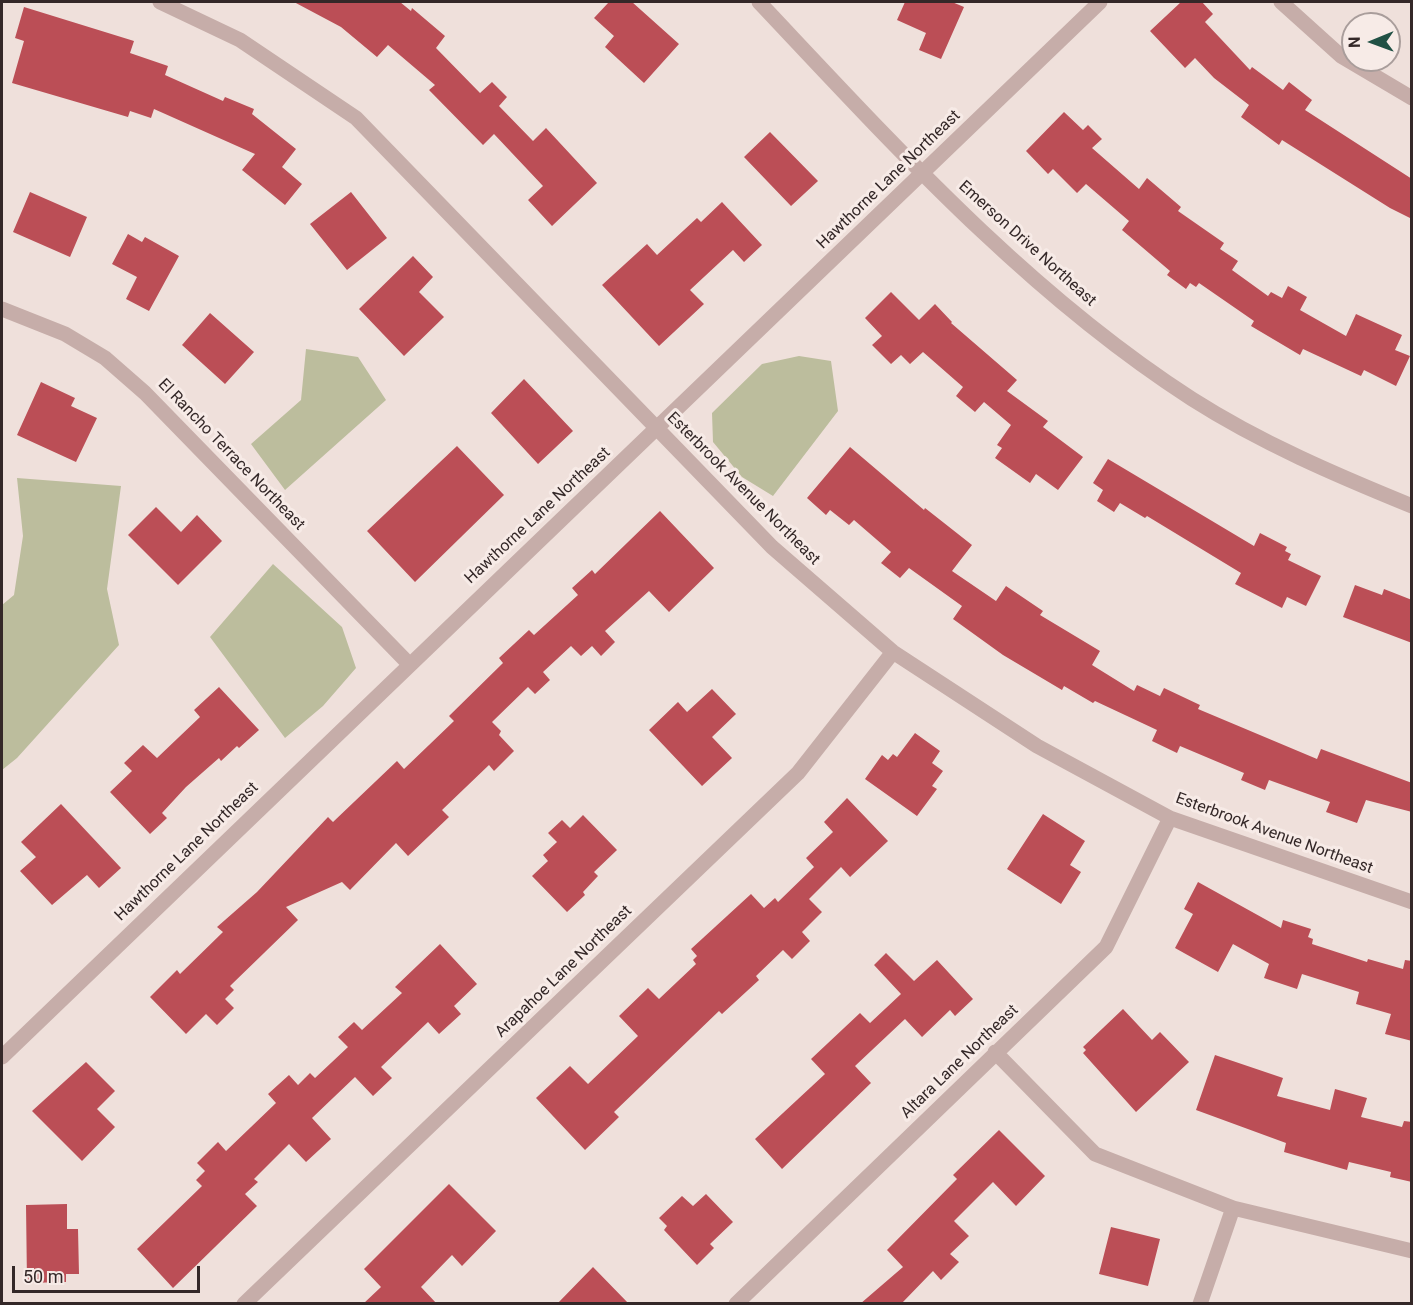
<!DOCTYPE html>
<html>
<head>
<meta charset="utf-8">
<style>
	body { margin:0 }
	#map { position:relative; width:1413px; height:1305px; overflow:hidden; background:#efe0db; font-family:Roboto,sans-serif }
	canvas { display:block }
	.frame { position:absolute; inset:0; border:3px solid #342828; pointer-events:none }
	.north { position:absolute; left:1341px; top:12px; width:60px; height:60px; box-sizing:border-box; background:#f7ebe7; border:2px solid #a99d9b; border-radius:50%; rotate:269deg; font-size:16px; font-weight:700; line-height:24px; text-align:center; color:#342828 }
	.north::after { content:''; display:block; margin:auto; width:21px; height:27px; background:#215145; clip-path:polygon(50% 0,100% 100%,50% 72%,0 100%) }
	.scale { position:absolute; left:12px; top:1266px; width:188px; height:27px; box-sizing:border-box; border:3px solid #342828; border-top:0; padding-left:8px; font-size:18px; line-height:21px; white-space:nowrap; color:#342828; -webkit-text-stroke:4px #f7ebe7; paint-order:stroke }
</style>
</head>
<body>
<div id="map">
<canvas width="1413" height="1305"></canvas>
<div class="frame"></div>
<div class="north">N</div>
<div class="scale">50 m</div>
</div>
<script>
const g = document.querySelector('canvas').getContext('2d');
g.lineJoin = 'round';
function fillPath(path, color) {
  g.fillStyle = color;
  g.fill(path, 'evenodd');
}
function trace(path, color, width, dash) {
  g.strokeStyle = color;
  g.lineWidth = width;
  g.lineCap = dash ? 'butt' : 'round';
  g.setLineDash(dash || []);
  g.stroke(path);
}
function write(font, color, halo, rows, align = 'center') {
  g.font = font + ' Roboto,sans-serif';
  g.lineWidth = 6;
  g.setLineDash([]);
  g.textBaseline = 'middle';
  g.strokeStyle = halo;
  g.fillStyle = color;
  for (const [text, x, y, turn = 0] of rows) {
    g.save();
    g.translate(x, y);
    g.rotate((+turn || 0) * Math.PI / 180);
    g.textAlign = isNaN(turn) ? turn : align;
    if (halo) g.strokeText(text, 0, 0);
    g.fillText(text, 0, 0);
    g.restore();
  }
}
fillPath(new Path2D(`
	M306,349L358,357L386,400L285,490L251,444L301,400Z
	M799,356L831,361L838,411L773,496L742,477L713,442L712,413L762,364Z
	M17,478L121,486L107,589L119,645L17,758L2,770V605L14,595L23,536Z
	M273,564L342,627L356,668L323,706L285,738L210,637Z`), '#bcbd9d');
fillPath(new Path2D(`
	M294,2H400L411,11L412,8L445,36L436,48L480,93L492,82L507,97L499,106L533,141L546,128L597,183L552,226L528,200L543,186L494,134L483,145L429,90L435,85L388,45L377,57L341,27Z
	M609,2H632L679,44L644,83L605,47L614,36L594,18Z
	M905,2H952L964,7L941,59L919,50L926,33L897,20Z
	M1181,2H1202L1213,14L1205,22L1250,70L1252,67L1283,90L1289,82L1312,100L1305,110L1412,179V219L1390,208L1282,140L1279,145L1241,117L1249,105L1214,78L1195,58L1185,68L1150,31Z
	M24,7L134,41L130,53L168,66L165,75L223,101L225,97L254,109L252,114L296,149L282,167L302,184L285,205L242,170L255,154L154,109L151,118L130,111L128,117L12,83L24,41L15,38Z
	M1064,112L1083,130L1088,125L1102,139L1092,148L1139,189L1147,178L1181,207L1178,211L1224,243L1220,249L1238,261L1232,270L1268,296L1271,292L1282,298L1288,286L1307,297L1300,310L1346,336L1356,314L1402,335L1395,350L1410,356L1396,386L1364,370L1361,376L1303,349L1300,355L1251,326L1254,321L1199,283L1196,287L1190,283L1186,289L1167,275L1170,271L1122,230L1129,221L1086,184L1077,193L1053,169L1048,174L1026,151Z
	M770,132L818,181L791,206L744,157Z
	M30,192L87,217L70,257L13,232Z
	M351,192L387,238L347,270L310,224Z
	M722,202L762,245L744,262L733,250L690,290L704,304L659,346L602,285L647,244L657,255L697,218L701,222Z
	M128,234L142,242L145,237L179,256L149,311L126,299L137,277L112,264Z
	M413,256L433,277L419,292L444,317L404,356L359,309Z
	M891,292L919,320L935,304L952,322L951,323L1017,380L1007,391L1048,421L1043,427L1083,457L1058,490L1036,474L1030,483L995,458L1002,448L997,445L1011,425L984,402L975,412L956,396L963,387L923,352L910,364L901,355L891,364L872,345L882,336L865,318Z
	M210,313L254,352L225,384L182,345Z
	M524,379L573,431L538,464L491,413Z
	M41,382L75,398L71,406L97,418L76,462L17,435Z
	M457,446L504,495L415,582L367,531Z
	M850,447L924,510L925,508L972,545L952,571L996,601L1006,586L1043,611L1040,615L1100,651L1092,665L1134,691L1137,685L1160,696L1164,688L1200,705L1198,709L1317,759L1321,749L1412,783V812L1366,800L1357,823L1326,812L1330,802L1269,780L1265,790L1241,780L1244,773L1180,746L1177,753L1152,741L1157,730L1095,701L1093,703L1064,686L1062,690L1003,655L953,619L962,606L909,568L900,578L881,563L891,552L854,520L849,525L830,510L826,515L807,498Z
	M1108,459L1254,546L1260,533L1287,547L1285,551L1291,554L1288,560L1321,576L1306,606L1287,597L1282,608L1235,584L1241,573L1147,516L1145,518L1120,503L1114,512L1097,501L1103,490L1093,483Z
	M156,507L181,532L197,515L222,541L178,585L128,535Z
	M660,511L714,568L669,612L649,591L605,631L615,642L601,656L592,646L581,656L571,646L543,672L550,680L535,694L528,687L492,722L501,731L499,735L514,751L494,771L489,765L442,810L449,817L408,856L396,843L350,890L342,882L286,907L298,920L230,986L234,990L225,999L234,1008L217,1025L206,1014L186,1034L150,997L177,970L180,974L223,932L217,927L257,892L328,817L333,822L397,761L404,769L454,721L449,716L503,663L499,658L529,630L534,635L578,595L572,588L592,570L595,574Z
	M1355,585L1382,595L1384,589L1412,600V643L1343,617Z
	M219,687L259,730L239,748L237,746L221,761L219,758L186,787L162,813L167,818L150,834L110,792L132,771L124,763L143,745L157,758L200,717L194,710Z
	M712,689L736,714L712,737L732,758L702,786L649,730L678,702L687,712Z
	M915,733L940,751L932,763L943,771L932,786L937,789L917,816L865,779L882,755L888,760L893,754L897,757Z
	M847,798L888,841L850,877L841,867L809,899L822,912L802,932L810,941L792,959L783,950L756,976L759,980L722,1014L719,1011L614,1112L619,1117L585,1150L536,1098L570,1066L588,1084L638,1036L619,1016L648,988L659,999L696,964L693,960L697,956L691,949L751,894L764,908L775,898L778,902L814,867L806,858L833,832L824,822Z
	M61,804L121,868L99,888L87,875L52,905L20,871L36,857L21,842Z
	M1043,814L1085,841L1070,865L1081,872L1061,904L1007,869Z
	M583,815L617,850L594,872L598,876L583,892L585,895L567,912L532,876L548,861L543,855L557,842L548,833L562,820L570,828Z
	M1198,882L1281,928L1283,920L1311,929L1308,937L1313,939L1312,944L1367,962L1368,959L1403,969L1405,960L1412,961V1041L1385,1034L1391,1014L1356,1004L1359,992L1302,974L1297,989L1264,978L1269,964L1233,944L1218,972L1175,948L1193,914L1184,909Z
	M440,944L477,984L454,1006L461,1014L439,1034L428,1022L381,1067L392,1078L373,1096L355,1077L312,1118L331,1139L306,1162L289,1144L254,1179L258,1182L245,1194L257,1206L173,1288L137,1249L202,1186L196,1180L205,1171L197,1163L218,1142L226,1151L276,1103L268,1094L289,1075L298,1085L310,1073L315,1078L348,1047L338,1037L354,1022L362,1030L402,993L395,987Z
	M886,953L914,981L937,960L973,999L955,1016L950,1010L922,1037L905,1019L855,1066L871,1083L782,1169L755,1139L825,1074L811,1059L860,1013L870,1023L901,994L874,965Z
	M1123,1009L1152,1040L1160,1032L1189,1062L1136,1112L1083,1053L1086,1050L1083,1047Z
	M1215,1055L1283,1078L1277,1096L1330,1110L1335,1089L1367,1098L1361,1117L1402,1127L1404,1121L1412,1122V1182L1390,1177L1391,1172L1349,1162L1347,1170L1284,1152L1286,1143L1196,1110Z
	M86,1062L115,1091L97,1109L115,1127L82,1161L32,1111Z
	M999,1130L1045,1176L1016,1206L993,1182L954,1221L969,1236L950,1254L959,1262L941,1280L933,1271L901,1304H860L903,1267L887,1250L957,1179L953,1175Z
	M449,1184L496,1231L462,1266L452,1255L421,1287L437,1304H363L381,1287L364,1269Z
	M706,1194L733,1222L710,1244L714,1248L697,1265L664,1230L667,1226L659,1218L682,1196L693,1206Z
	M67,1204V1229H78L79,1274H66V1282L27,1283L26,1205Z
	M1111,1227L1160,1239L1148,1286L1099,1274Z
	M593,1267L629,1304H557Z`), '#bb4e56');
trace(new Path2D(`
	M160,2L240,40L356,118L772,547L893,652L1037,746L1170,818L1412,902
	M759,2C893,144 1026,292 1192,399C1261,443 1336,475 1412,506
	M1281,2L1341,56L1412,98
	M2,309L65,334L105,358L145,393L408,663
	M995,1052L1095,1154L1233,1208L1412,1251
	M2,1057L1100,2
	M244,1304L798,773L893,652
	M736,1304L1106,947L1170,818
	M1200,1304L1233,1208`), '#c6ada9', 15);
write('16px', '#342828', '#f7ebe7', [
	["Hawthorne Lane Northeast",889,180,-44],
	["Emerson Drive Northeast",1027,244,42],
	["El Rancho Terrace Northeast",231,455,46],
	["Esterbrook Avenue Northeast",743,489,45],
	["Hawthorne Lane Northeast",538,516,-43],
	["Esterbrook Avenue Northeast",1274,834,20],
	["Hawthorne Lane Northeast",187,852,-44],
	["Arapahoe Lane Northeast",564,972,-44],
	["Altara Lane Northeast",960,1062,-44]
]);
</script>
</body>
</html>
